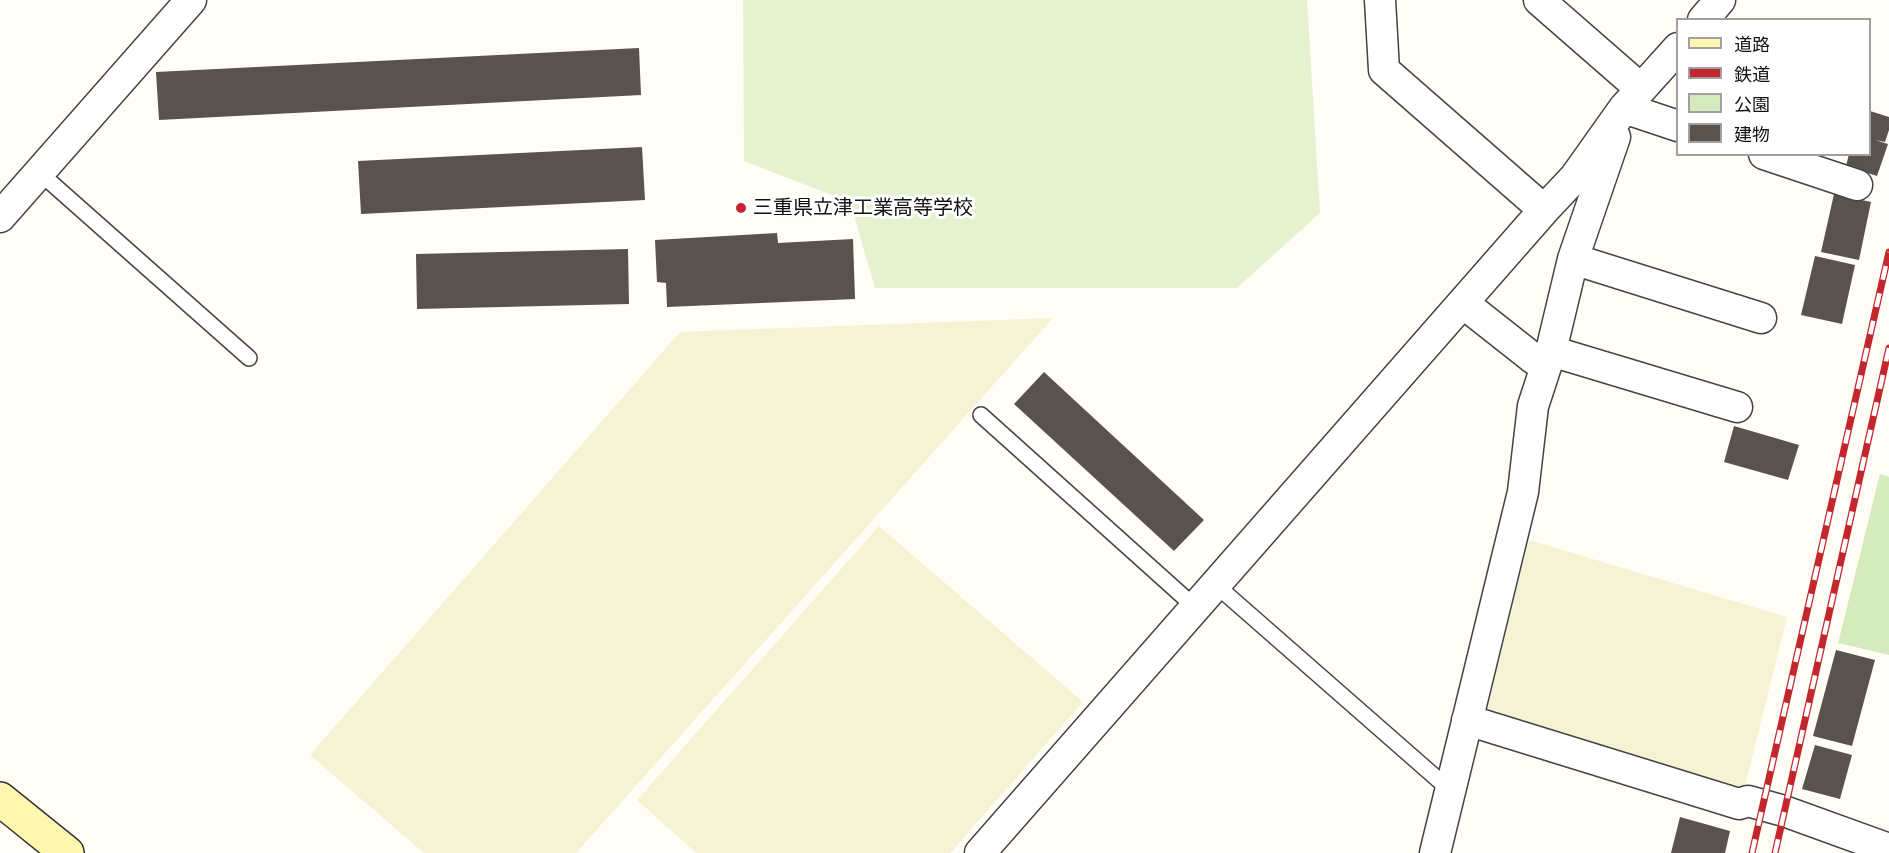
<!DOCTYPE html>
<html>
<head>
<meta charset="utf-8">
<style>
	body { margin:0 }
	#map { position:relative; width:1889px; height:853px; overflow:hidden; background:#fffdf5; font-family:"Noto Serif","Noto Sans JP",serif }
	canvas { display:block }
	.legend { position:absolute; left:1676px; top:18px; width:195px; height:138px; box-sizing:border-box; background:#fff; border:2px solid #a0a0a0; margin:0; padding:8px 10px; list-style:none; font-size:18px; color:#111 }
	.legend li { display:flex; align-items:center; gap:12px; height:30px }
	.legend b { width:30px; border:2px solid #a0a0a0 }
</style>
</head>
<body>
<div id="map">
<canvas width="1889" height="853"></canvas>
<ul class="legend">
<li><b style="height:8px;background:#fff6b0"></b>道路</li>
<li><b style="height:8px;background:#c4262e"></b>鉄道</li>
<li><b style="height:16px;background:#d5ebbd"></b>公園</li>
<li><b style="height:16px;background:#5a524d"></b>建物</li>
</ul>
</div>
<script>
const g = document.querySelector('canvas').getContext('2d');
g.lineJoin = 'round';
function fillPath(path, color) {
  g.fillStyle = color;
  g.fill(path, 'evenodd');
}
function trace(path, color, width, dash) {
  g.strokeStyle = color;
  g.lineWidth = width;
  g.lineCap = dash ? 'butt' : 'round';
  g.setLineDash(dash || []);
  g.stroke(path);
}
function write(font, color, halo, rows, align = 'center') {
  g.font = font + ' "Noto Serif","Noto Sans JP",serif';
  g.lineWidth = 6;
  g.setLineDash([]);
  g.textBaseline = 'middle';
  g.strokeStyle = halo;
  g.fillStyle = color;
  for (const [text, x, y, turn = 0] of rows) {
    g.save();
    g.translate(x, y);
    g.rotate((+turn || 0) * Math.PI / 180);
    g.textAlign = isNaN(turn) ? turn : align;
    if (halo) g.strokeText(text, 0, 0);
    g.fillText(text, 0, 0);
    g.restore();
  }
}
fillPath(new Path2D(`
	M1053,318L576,853H424L310,755L680,332Z
	M879,526L1083,702L950,853H696L637,800Z
	M1529,540L1787,617L1744,790L1487,711Z`), '#f6f3d4');
fillPath(new Path2D(`
	M1880,474L1889,477V655L1838,643Z`), '#d5ebbd');
fillPath(new Path2D(`
	M743,0H1307L1320,213L1237,288H875L850,202L744,161Z`), '#e6f2cf');
fillPath(new Path2D(`
	M639,48L641,95L159,120L156,72Z
	M1870,111L1889,117V130L1885,142L1875,140L1888,144L1877,176L1846,166L1849,154H1870Z
	M642,147L645,200L361,214L358,161Z
	M1834,194L1871,202L1859,260L1821,252Z
	M777,233L778,243L853,239L855,299L667,307L666,283L657,282L655,240Z
	M628,249L629,304L417,309L416,254Z
	M1815,256L1855,265L1842,324L1801,315Z
	M1044,372L1204,520L1174,551L1014,404Z
	M1734,426L1799,445L1788,480L1724,462Z
	M1836,650L1875,660L1852,746L1813,736Z
	M1815,745L1852,755L1840,799L1802,789Z
	M1680,817L1730,831L1725,853H1671Z`), '#5a524d');
const lane = new Path2D(`
	M39,172L249,358
	M981,415L1196,608
	M1216,585L1450,790`);
const street = new Path2D(`
	M1380,0L1384,70L1544,210
	M1539,0L1641,89
	M1703,20L1720,0
	M1624,108L1678,126
	M1764,154L1857,185
	M0,217L191,0
	M1573,259L1761,318
	M1463,303L1534,359L1546,366
	M1551,351L1737,407
	M1467,720L1739,804L1748,801L1784,811L1889,849
	M980,853L1544,210L1575,177L1624,108L1678,48
	M1435,853L1523,492L1533,406L1551,351L1573,259L1615,137`);
const secondary = new Path2D(`
	M0,799L67,853`);
trace(lane, '#444', 18);
trace(street, '#444', 33);
trace(secondary, '#333', 36);
trace(lane, '#fff', 15);
trace(street, '#fff', 30);
trace(secondary, '#fff6b0', 33);
const rail = new Path2D(`
	M1752,853L1889,252
	M1775,853L1889,348`);
trace(rail, '#c4262e', 7);
trace(rail, '#fff', 4.5, [14]);
for (const [x, y, r, color] of [
	[741,208,6,"#c4262e"]
]) {
  const dot = new Path2D();
  dot.arc(x, y, r, 0, 2 * Math.PI);
  g.fillStyle = color;
  g.fill(dot);
  trace(dot, '#fff', 2);
}
write('20px', '#111', '#fff', [
	["三重県立津工業高等学校",753,208]
], 'left');
</script>
</body>
</html>
